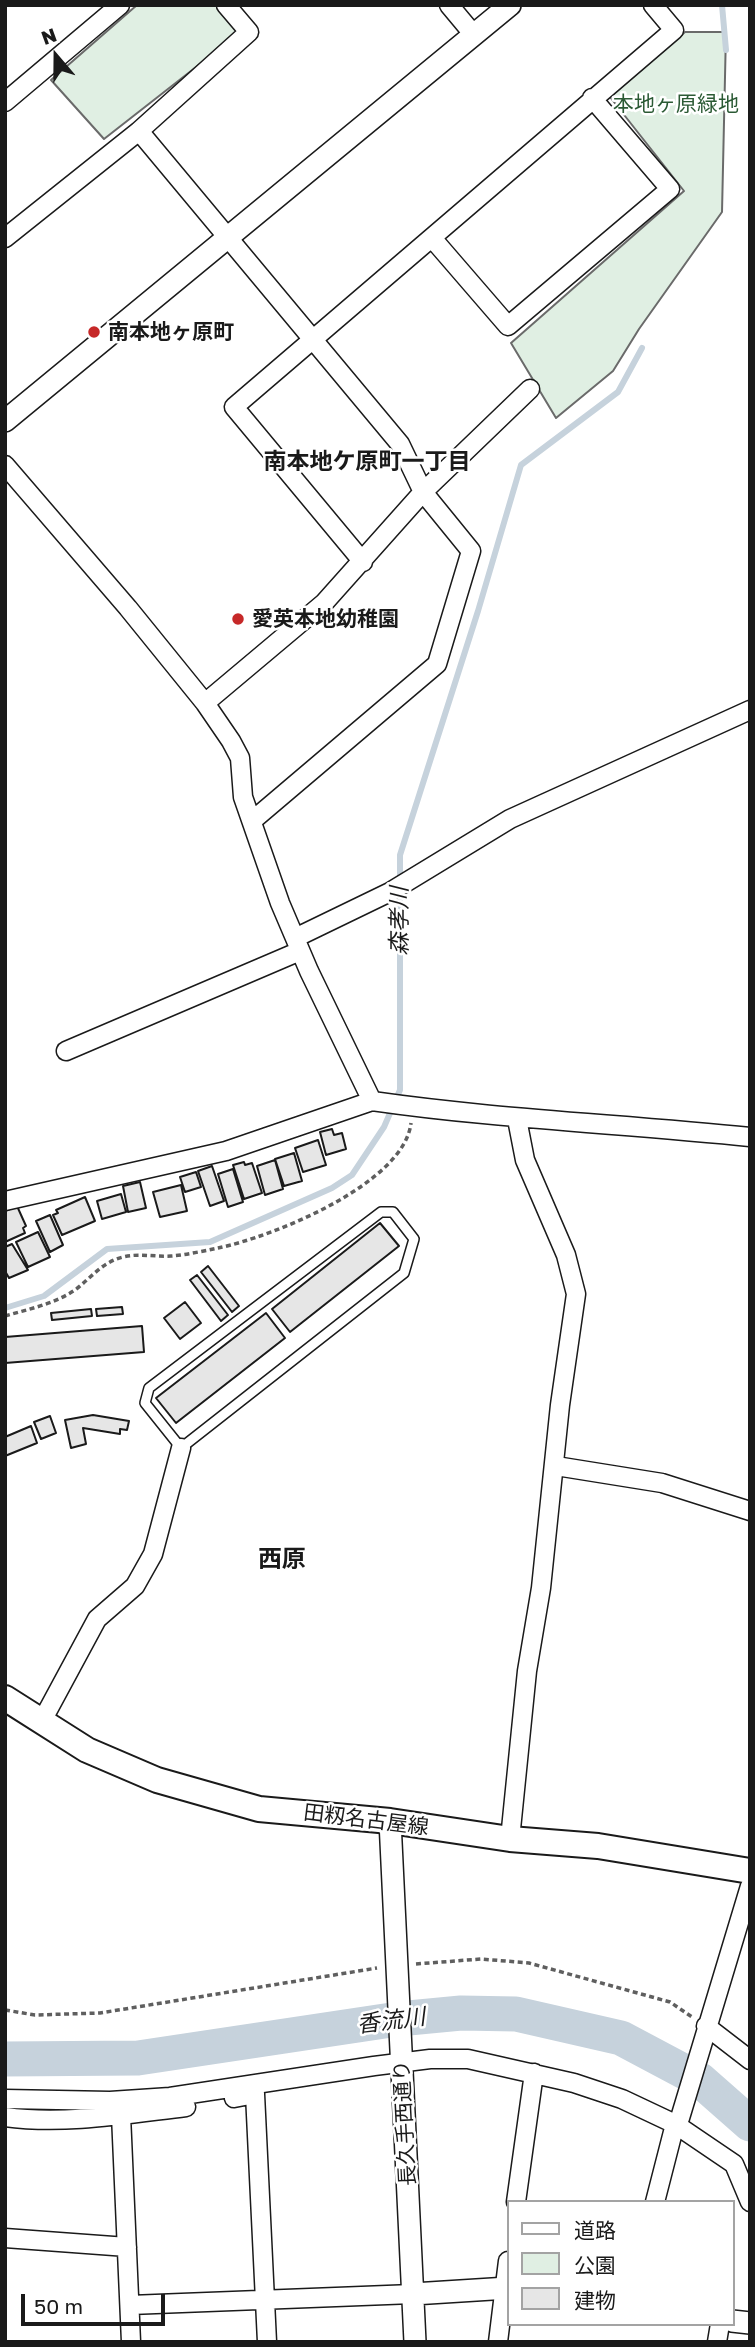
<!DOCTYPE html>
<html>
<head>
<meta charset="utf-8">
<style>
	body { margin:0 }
	#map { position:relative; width:755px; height:2347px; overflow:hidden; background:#fff; font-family:"Golos Text","Noto Sans JP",sans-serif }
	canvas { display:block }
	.frame { position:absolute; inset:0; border:7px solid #1a1a1a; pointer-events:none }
	.legend { position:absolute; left:507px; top:2200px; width:228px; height:126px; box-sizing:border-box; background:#fff; border:2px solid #a3a3a3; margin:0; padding:9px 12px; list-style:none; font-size:21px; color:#1a1a1a }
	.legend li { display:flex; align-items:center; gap:14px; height:35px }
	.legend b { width:35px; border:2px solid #a3a3a3 }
	.north { position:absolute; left:21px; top:21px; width:70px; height:70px; -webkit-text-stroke:5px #fff; paint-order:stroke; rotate:340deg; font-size:19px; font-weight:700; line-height:28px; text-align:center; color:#1a1a1a }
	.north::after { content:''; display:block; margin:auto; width:24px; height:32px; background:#1a1a1a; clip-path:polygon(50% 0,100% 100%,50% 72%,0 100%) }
	.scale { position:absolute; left:21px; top:2294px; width:144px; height:32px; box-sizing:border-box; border:4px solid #1a1a1a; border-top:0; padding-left:9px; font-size:21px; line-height:24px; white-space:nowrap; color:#1a1a1a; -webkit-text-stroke:5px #fff; paint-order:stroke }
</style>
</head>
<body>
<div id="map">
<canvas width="755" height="2347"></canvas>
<div class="frame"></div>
<ul class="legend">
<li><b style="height:9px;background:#fff"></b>道路</li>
<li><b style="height:19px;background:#e0efe3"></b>公園</li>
<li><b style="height:19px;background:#e6e6e6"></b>建物</li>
</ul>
<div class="north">N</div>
<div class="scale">50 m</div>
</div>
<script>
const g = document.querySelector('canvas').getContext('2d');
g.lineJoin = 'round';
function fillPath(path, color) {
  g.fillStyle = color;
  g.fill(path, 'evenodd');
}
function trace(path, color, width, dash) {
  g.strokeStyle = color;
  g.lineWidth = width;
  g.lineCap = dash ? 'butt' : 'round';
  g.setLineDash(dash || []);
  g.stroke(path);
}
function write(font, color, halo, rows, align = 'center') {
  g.font = font + ' "Golos Text","Noto Sans JP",sans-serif';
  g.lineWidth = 5;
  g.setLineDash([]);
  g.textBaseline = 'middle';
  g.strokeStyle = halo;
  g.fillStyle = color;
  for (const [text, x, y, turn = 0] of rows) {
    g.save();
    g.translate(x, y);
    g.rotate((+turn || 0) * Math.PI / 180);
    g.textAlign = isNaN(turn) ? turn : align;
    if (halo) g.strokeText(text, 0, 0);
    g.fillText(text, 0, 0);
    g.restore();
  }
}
const green = new Path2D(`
	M137,5H217L236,29L237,35L104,139L51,80Z
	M685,32H726L722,212L639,329L613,371L556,418L511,343L684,191L610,97Z`);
fillPath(green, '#e0efe3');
trace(green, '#6a6a6a', 2);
trace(new Path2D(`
	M722,5L726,50
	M5,1308L44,1296L107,1249L210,1242L332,1188L352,1175L384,1127L400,1090V855L478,611L521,465L618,392L642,348`), '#c6d2dc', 6);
trace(new Path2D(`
	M5,2059L138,2058L398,2019L461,2013L516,2014L621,2038L700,2080L750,2124`), '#c6d2dc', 35);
const building = new Path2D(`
	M332,1129L334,1135L342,1133L346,1149L326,1155L320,1132Z
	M318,1140L326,1165L303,1172L295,1148Z
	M294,1153L302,1181L284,1186L275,1159Z
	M275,1160L283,1189L265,1195L257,1166Z
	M244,1162L245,1165L252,1163L262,1193L244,1199L233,1165Z
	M212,1166L224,1201L210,1206L198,1171Z
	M233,1169L243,1202L228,1207L218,1174Z
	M196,1172L201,1187L185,1192L180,1177Z
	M140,1182L146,1208L128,1212L123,1186Z
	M181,1185L187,1211L160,1217L153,1192Z
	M121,1194L126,1212L102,1219L97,1201Z
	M85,1197L95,1221L62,1235L53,1215L58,1213L56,1210Z
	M17,1206L26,1226L23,1228L25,1233L5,1242V1211Z
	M50,1215L63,1245L50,1252L36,1221Z
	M380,1223L399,1246L290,1332L272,1309Z
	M38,1232L50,1257L28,1267L16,1242Z
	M12,1244L28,1270L9,1278L5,1271V1247Z
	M208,1266L239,1306L232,1312L201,1272Z
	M197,1275L228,1315L221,1321L190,1280Z
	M185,1302L201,1323L180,1339L164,1318Z
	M122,1307L123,1314L97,1316L96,1309Z
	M91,1309L92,1316L52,1320L51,1313Z
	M266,1313L285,1338L176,1423L156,1398Z
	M142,1326L144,1352L5,1363V1337Z
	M93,1415L129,1421L127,1430L120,1429V1434L83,1428L86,1444L71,1448L65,1420Z
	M50,1416L56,1433L41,1439L34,1422Z
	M31,1426L37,1443L5,1456V1437Z`);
fillPath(building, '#e6e6e6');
trace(building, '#1a1a1a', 2);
const service = new Path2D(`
	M381,1212H393L414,1239L404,1273L181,1448L145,1403L149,1388Z`);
const minor = new Path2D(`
	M449,5L474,35
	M5,102L120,5
	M139,131L249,32L226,5
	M5,238L139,131L400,444L423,492L471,551L437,664L252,821
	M432,238L508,326L670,189L592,98
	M5,465L128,608L205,703L231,741L240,758L243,797L280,903L309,971L372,1101C497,1119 624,1124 750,1137
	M363,562L234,407L674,30L653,5
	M205,703L324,603L423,492L530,389
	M295,938L390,892L510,819L750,710
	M66,1051L300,951
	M5,1201L226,1151L372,1101
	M556,1466L662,1483L750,1511
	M42,1721L97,1619L135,1586L153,1554L181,1448
	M510,1839L527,1671L541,1588L560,1405L576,1294L566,1255L525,1160L517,1119
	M706,2026L750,2060
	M234,2098L255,2094L267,2342
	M5,2099L110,2101L170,2097L374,2066L430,2059H468L574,2083L622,2099L675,2124L734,2164L750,2202
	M121,2115L131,2342
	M5,2117C65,2125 127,2114 186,2107
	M516,2202L534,2073
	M655,2202L675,2124L680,2118L750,1886
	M5,2238L127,2247
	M130,2305L413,2294
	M498,2342L508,2261
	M717,2342L720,2324`);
const tertiary = new Path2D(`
	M5,421L510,5
	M390,1821L415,2342
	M413,2294L508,2288
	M732,2321L750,2323`);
const secondary = new Path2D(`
	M5,1698L87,1750L157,1780L259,1809L390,1821L510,1839L598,1846L750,1871`);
trace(service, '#1a1a1a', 12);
trace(minor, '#1a1a1a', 21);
trace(tertiary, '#1a1a1a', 24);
trace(secondary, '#1a1a1a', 28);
trace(new Path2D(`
	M5,1316C29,1309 54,1304 75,1290C91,1278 102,1262 123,1257C139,1253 154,1257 171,1256C186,1255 203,1251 218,1248C272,1237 404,1184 411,1123
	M416,1964L481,1959L529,1963L670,2002L692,2017
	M5,2010L35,2015L100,2013L377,1968`), '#5f5f5f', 3.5, [5, 3.5]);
trace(service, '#fff', 9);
trace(minor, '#fff', 18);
trace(tertiary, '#fff', 21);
trace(secondary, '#fff', 24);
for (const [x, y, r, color] of [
	[94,332,7,"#c62828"],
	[238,619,7,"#c62828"]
]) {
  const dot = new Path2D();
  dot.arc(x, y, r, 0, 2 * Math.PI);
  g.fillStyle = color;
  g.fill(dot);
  trace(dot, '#fff', 2.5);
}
write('21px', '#2b5a34', '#fff', [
	["本地ヶ原緑地",676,104]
]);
write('bold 21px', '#1a1a1a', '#fff', [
	["南本地ヶ原町",108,332],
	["愛英本地幼稚園",252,619]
], 'left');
write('21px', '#1a1a1a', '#fff', [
	["田籾名古屋線",366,1820,7],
	["長久手西通り",405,2123,-93]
]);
write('bold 23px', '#1a1a1a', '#fff', [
	["南本地ケ原町一丁目",367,462]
]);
write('italic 23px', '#1a1a1a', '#fff', [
	["森孝川",400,921,-90],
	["香流川",391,2021,-7]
]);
write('bold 24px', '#1a1a1a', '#fff', [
	["西原",282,1559]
]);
</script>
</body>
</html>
